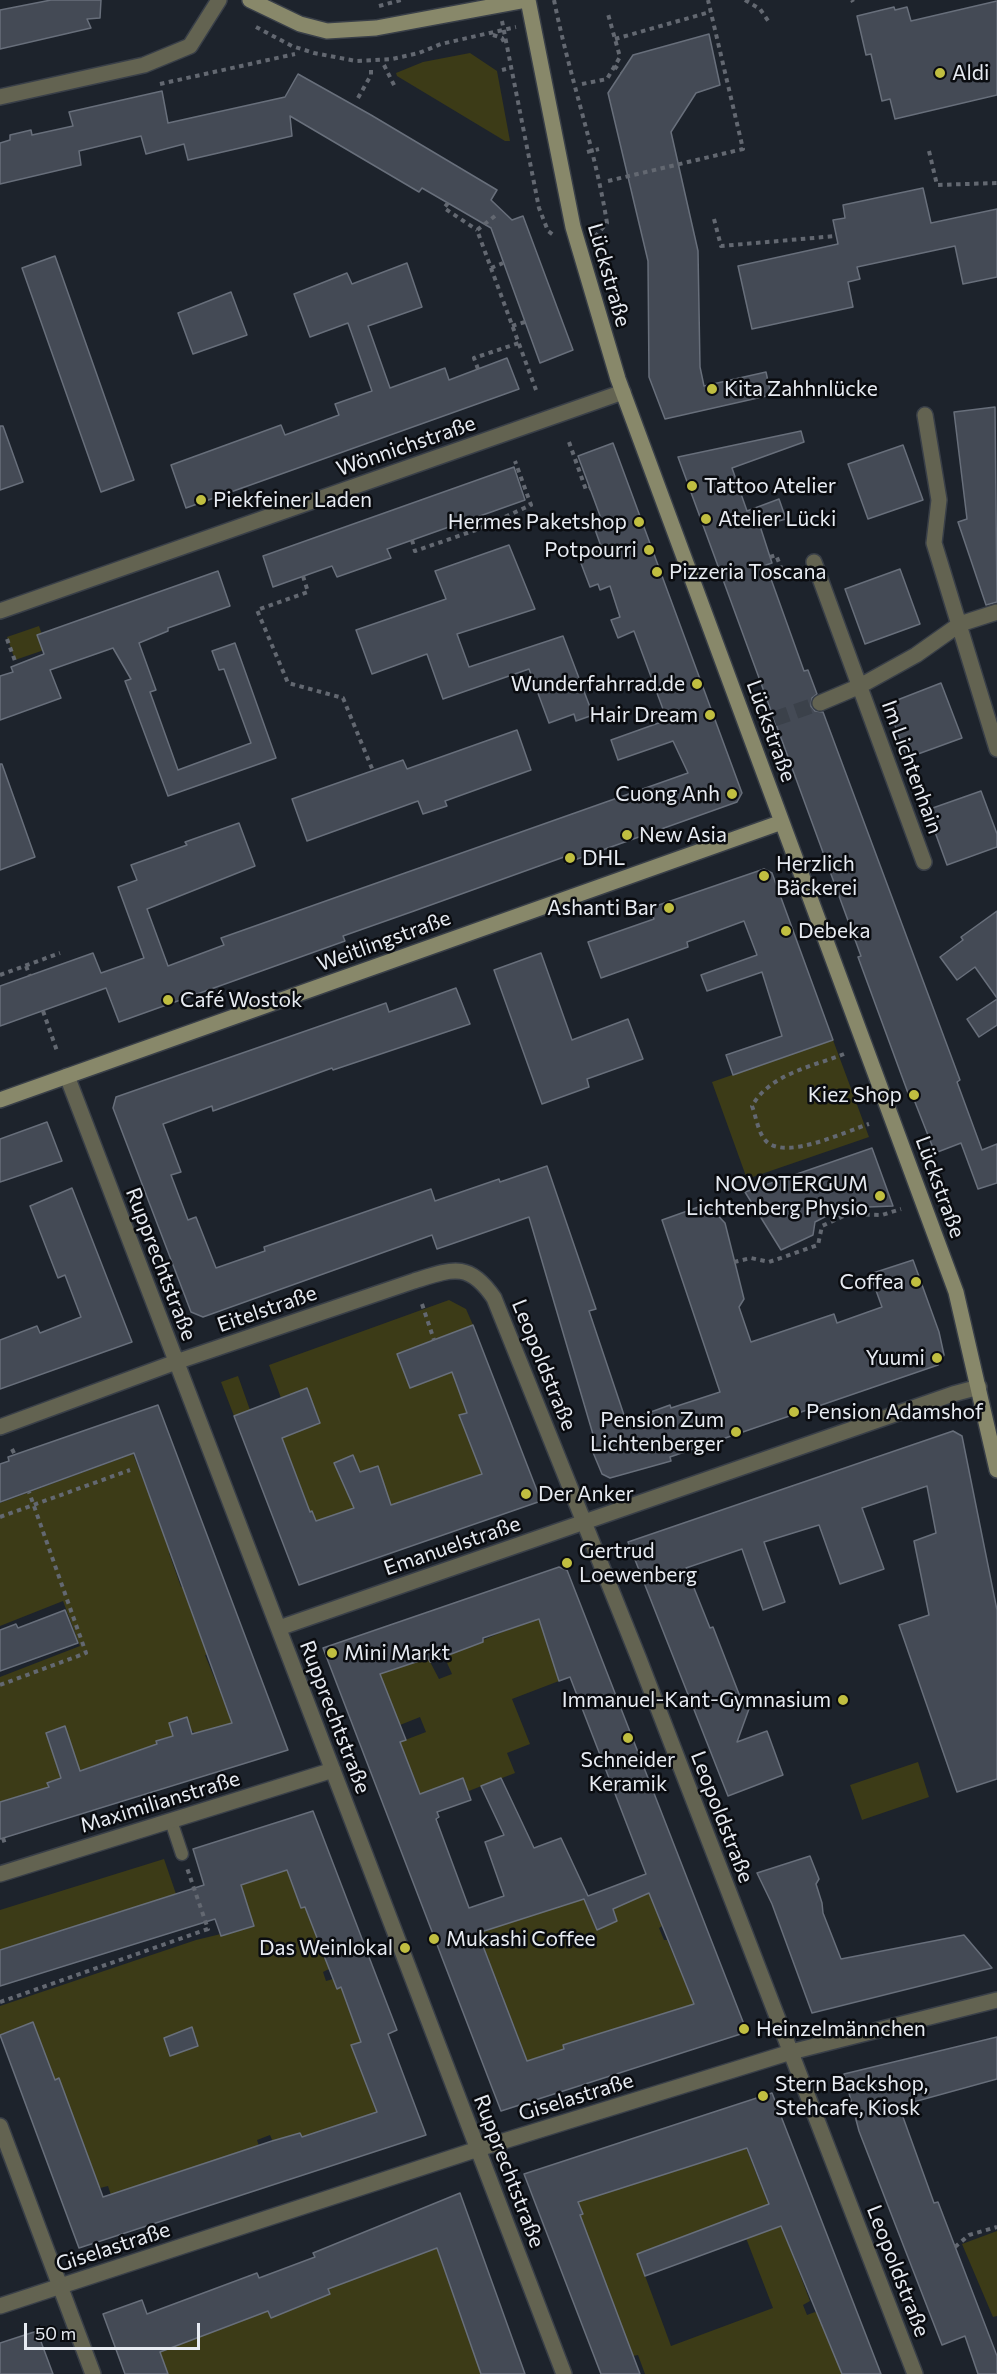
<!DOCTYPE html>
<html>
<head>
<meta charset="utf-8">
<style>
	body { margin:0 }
	#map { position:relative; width:997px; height:2374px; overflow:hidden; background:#1d232c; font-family:Commissioner,sans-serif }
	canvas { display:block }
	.scale { position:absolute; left:24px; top:2323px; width:176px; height:27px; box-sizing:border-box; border:3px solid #e7ebf2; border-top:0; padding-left:8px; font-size:18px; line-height:21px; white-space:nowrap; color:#e7ebf2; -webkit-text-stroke:4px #0a0c10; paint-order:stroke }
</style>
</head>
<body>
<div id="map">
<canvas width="997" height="2374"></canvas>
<div class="scale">50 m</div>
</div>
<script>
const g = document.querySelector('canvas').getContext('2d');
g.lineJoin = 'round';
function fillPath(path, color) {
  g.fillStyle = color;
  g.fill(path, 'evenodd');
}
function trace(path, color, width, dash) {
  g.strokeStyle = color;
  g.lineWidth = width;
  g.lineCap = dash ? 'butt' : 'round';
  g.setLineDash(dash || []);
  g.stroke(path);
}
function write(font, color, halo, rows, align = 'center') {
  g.font = font + ' Commissioner,sans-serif';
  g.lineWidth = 5;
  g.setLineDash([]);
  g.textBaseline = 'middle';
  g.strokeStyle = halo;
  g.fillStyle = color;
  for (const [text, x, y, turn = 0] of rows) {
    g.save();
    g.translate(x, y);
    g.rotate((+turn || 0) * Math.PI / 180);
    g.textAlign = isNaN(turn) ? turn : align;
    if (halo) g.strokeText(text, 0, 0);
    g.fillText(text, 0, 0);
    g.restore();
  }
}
fillPath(new Path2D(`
	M470,53L497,71L510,141H505L397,76L396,73L423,62Z
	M39,626L47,649L15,660L7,637Z
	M833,1040L869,1137L747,1179L712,1082Z
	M449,1300L466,1309L473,1325L397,1355L410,1387L452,1372L467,1413L460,1415L487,1475L378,1509L316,1521L312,1512H310L282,1438L320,1422L307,1389L281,1398L269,1365Z
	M238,1376L250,1410L234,1416L221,1382Z
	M133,1454L171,1551L169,1553L181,1587L186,1586L194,1608L190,1609L203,1643L212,1653L205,1655L225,1704L236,1724L195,1733L190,1729L187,1717L170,1723L173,1736L157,1741V1744L75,1772L76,1759L64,1726L46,1733L61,1778L48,1783L49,1787L0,1802V1677L80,1646L63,1601L0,1626V1503Z
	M539,1617L559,1681L512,1699L530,1744L507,1753L515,1773L425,1808L400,1742L426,1732L420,1717L400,1725L380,1674L427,1656L439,1679L452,1674L444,1656Z
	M918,1762L929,1797L862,1820L850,1785Z
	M164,1859L176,1894L0,1950V1910Z
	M287,1870L301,1908L306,1906L329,1969L323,1972L326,1981L333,1979L337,1988L341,1987L361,2042L352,2045L377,2112L302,2137L300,2133L273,2142L270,2135L257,2140L259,2146L111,2195L108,2186L100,2188L59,2079L55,2080L32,2023L0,2035V2006L196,1940L254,1926L241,1885Z
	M649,1892L662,1926L659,1928L664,1940H667L694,2004L599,2034L581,2044L580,2039L563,2045L564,2049L522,2063L519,2039L513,2023L509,2024L500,2001L504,1999L498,1982L493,1983L485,1962L489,1960L482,1942L479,1943L474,1934L584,1898L597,1929L617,1921L613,1909Z
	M746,2148L768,2203L772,2202L810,2301L803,2305L807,2315L815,2312L818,2314L842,2374H645L638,2355L633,2356L580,2215L582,2214L578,2202ZM749,2212L746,2238L773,2308L671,2346L637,2254Z
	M997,2231V2316L993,2317L962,2244Z
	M437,2248L481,2374H168L160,2352L268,2311L272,2317L330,2294L328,2289Z`), '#3c3b17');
const building = new Path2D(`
	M51,0H101L100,18L87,19L91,28L0,49V10Z
	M997,1V95L895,119L890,99L882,101L871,54L866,55L857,16L894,7L895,10L907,7L911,21Z
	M709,34L720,85L696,93L671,132L698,251L700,367L704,386L766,372L771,395L665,419L649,377L648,261L608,93L633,55Z
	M298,74L371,115L497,190L491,200L512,220L523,216L573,350L540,363L491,228L422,188L419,192L290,116L292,136L188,160L184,144L146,154L141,136L79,151L81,165L0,184V143L10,140V135L31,130L32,135L73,126L69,112L162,91L168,123L285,97Z
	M923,188L931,223L997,209V277L963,284L955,246L857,267L860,279L848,282L853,307L752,329L738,266L838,244L833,220L845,218L843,205Z
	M55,256L134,480L101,492L22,268Z
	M407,263L422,307L368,326L390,388L445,368L449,380L507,358L519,389L186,508L171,465L281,425L285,435L339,415L335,404L372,391L348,323L310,337L294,294L347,273L352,284Z
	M231,292L247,335L193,354L178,313Z
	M995,407L997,602L986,605L958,522L967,519L954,412Z
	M0,426H3L23,482L0,490Z
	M801,431L804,442L732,468L747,511L779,499L786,519L760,526L772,563L766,565L804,671L808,670L817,694L812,698L811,706L815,711L823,712L960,1080L957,1082L982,1150L997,1144V1183L978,1189L961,1143L935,1153L911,1092L908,1093L858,957L861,956L678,457Z
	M613,443L742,793L737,802L566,863L564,857L414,911L343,936L345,941L119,1022L106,988L0,1026V986L93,953L101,973L144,958L118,887L137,880L131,865L187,845L185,842L239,823L255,866L147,909L168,966L224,945L221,938L688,773L673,741L618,760L611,740L667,720L634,631L618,638L611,620L620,617L610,586L600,590L598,584L590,587L579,558L602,549L593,524L602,521L578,456Z
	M903,445L923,500L868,519L848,464Z
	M514,467L525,500L387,549L391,558L337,577L332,566L273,587L263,556Z
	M509,545L535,609L457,634L469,667L563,636L593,715L576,721L574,714L549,723L529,669L443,699L427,654L372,674L356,630L446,599L435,571Z
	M900,569L920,624L865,644L845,589Z
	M218,571L230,606L168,628V631L139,643L156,690L150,692L178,770L251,743L224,669L219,670L212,651L235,643L276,758L168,796L125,681L131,679L113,648L50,670L61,698L0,720V676L13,672L11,667L44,654L37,635Z
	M941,683L962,738L907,758L887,704Z
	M517,730L531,770L445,801L447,806L423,814L418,801L307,841L292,799L403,760L407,769Z
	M0,764H2L35,857L0,870Z
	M981,791L997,834V847L947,865L927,810Z
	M764,869L772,873L833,1040L733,1075L726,1055L782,1036L762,972L707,991L701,975L757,955L744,921L687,942L688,947L601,978L588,942L654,919L650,908Z
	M997,911V998L975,967L957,980L940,957L963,940L961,937Z
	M541,953L572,1040L628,1019L643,1059L587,1079L589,1087L542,1104L494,970Z
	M456,988L470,1024L333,1070L332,1068L213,1111L212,1106L163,1124L181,1172L171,1175L188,1220L196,1217L216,1268L265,1251L264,1247L431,1189L435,1201L499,1179L500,1182L547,1166L596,1309L589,1311L626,1421L670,1405L671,1408L720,1392L662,1220L707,1204L725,1223L744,1299L739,1307L751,1342L834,1314L837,1323L882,1307L870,1274L913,1260L939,1332L944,1355L938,1365L670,1457L671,1461L610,1478L602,1474L592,1450L597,1448L529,1217L437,1249L432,1235L203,1317L191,1312L113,1108L116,1097L386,1003L389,1012Z
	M997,999V1025L979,1037L967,1019Z
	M47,1122L62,1161L0,1182V1139Z
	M872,1148L893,1206L842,1208L815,1222L813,1235L781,1250L745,1192Z
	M72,1188L132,1342L0,1389V1340L37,1326L40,1333L81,1317L65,1275L58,1278L30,1206Z
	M473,1325L541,1501L299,1585L234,1416L307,1388L320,1423L282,1438L310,1512L312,1511L316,1521L354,1508L334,1463L353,1455L360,1472L378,1466L391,1505L482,1474L459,1415L467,1413L452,1372L410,1388L397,1354Z
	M158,1405L288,1750L0,1839V1802L49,1787L47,1783L61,1778L46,1733L65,1726L80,1771L157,1744L156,1741L173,1736L169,1723L187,1717L192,1734L232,1723L134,1453L0,1502V1464L9,1461L8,1457Z
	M953,1431L962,1436L997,1610V1779L957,1792L899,1625L929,1615L914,1541L936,1533L927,1486L862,1508L884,1569L840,1584L819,1525L764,1542L785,1602L763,1610L742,1549L686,1568L710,1628L713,1627L739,1694L749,1701L750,1706L737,1742L767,1731L783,1775L728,1796L628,1542Z
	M559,1567L567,1570L747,2032L501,2111L323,1648ZM539,1619L559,1681L570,1677L646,1874L588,1896L561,1838L534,1848L501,1778L481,1786L504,1835L485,1842L504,1896L469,1908L436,1819L439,1817L437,1812L471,1800L463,1778L420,1794L400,1742L406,1740L380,1674L428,1658L430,1662L483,1642V1638ZM649,1893L694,2004L563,2045L564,2049L527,2061L478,1933L584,1899L597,1930L617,1921L613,1909Z
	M65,1610L78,1643L0,1671V1630L16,1624L18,1628Z
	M313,1811L397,2030L388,2034L426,2135L79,2248L0,2035L33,2022L55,2080L59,2078L103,2197L272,2141L300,2133L302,2137L377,2112L351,2045L361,2042L341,1987L337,1989L305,1907L301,1908L287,1870L241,1885L254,1926L221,1936L215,1919L0,1986V1950L204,1885L193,1849Z
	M810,1856L819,1879L816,1884L822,1903L823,1913L841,1959L964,1935L992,1968L812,2013L772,1904L757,1873Z
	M192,2027L198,2046L170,2056L164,2038Z
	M997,2037V2079L899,2106L934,2203L938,2202L997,2356V2374H978L965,2336L942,2345L859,2131L844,2074Z
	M772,2093L881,2374H842L781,2226L645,2276L637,2254L769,2204L747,2148L578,2202L583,2214L580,2215L640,2374H601L524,2174Z
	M460,2193L525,2374H481L437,2248L328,2289L330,2294L271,2318L268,2311L160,2352L168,2374H125L103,2314L142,2300L147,2314L257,2273L259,2278L315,2257L313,2253Z
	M37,2331L53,2374H0V2343Z`);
fillPath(building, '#444a55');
trace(building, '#686f7b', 1.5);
trace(new Path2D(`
	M774,719L820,703`), '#3b414a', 15, [15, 8]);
const lane = new Path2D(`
	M171,1821L182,1854`);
const street = new Path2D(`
	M0,97L144,65L190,46L219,0
	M925,415L939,500L934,543L997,749
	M814,562L924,862
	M0,611L623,392
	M820,703L860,686L916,655L960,624L997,612
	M67,1076L564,2374
	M0,1427L176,1362L414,1281C452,1269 469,1261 494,1298L639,1659L915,2374
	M279,1628L953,1394L979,1387
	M0,1874L333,1770
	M0,2126L93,2374
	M0,2306L478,2149L791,2052L997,2000`);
const secondary = new Path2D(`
	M250,0L300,24L327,31L376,28L527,0
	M528,0L573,227L618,379L956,1292L997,1470
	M0,1100L782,822`);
trace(lane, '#393f48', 15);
trace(street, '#393f48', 18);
trace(secondary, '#393f48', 18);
trace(new Path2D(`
	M554,0C569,75 595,148 607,223L594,238
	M745,0L760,9L769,22
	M852,0L853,2
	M379,6L401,0
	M502,21L539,208L548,231L555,236
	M256,27L292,46L314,53L356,61L392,59L419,53L441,44L516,27
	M493,35L502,38L505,44
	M615,39L710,12
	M384,65L395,87
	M614,66L622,72
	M502,70L506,69
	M160,84L295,54
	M582,84L607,79L620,57L608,14
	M358,98L371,75V68
	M929,151L937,185L997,183
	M587,152L599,149
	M608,181L743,149L708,0
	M448,203L444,208L477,230
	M495,216L477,230L536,390
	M714,219L721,246L836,236
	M491,268L503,263
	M512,326L525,322
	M478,369L474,358L519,343
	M569,442L586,490L590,488
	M472,519L476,530
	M412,540L415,551L476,530L531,505L515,461
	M770,557L776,555L786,580
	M303,576L308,592L257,610L288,683L343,698L373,771
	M7,639L15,661
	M26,966L30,976
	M0,975L60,953
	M43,1011L57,1051
	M844,1054C811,1067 770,1074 752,1106C756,1116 758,1133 766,1141C786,1161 846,1131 869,1124
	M734,1262L751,1258L769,1262L818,1245L822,1226L848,1214L882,1215L901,1209
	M422,1304L434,1340
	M12,1449L15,1455
	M0,1517L130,1470
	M0,1685L86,1653L29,1492
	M3,1838L5,1844
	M0,2002L208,1929L187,1868
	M955,2247L969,2235L997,2227`), '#636871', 4, [4.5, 4.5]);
trace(lane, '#636351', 12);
trace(street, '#636351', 15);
trace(secondary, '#88886a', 15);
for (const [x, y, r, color] of [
	[940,73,6,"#c0be40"],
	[712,389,6,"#c0be40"],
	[692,486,6,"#c0be40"],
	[201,500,6,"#c0be40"],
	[706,519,6,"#c0be40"],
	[639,522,6,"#c0be40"],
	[649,550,6,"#c0be40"],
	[657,572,6,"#c0be40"],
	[697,684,6,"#c0be40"],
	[710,715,6,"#c0be40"],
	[732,794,6,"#c0be40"],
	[627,835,6,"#c0be40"],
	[570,858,6,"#c0be40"],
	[764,876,6,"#c0be40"],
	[669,908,6,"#c0be40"],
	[786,931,6,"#c0be40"],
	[168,1000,6,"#c0be40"],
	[914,1095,6,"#c0be40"],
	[880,1196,6,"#c0be40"],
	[916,1282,6,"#c0be40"],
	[937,1358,6,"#c0be40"],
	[794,1412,6,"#c0be40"],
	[736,1432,6,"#c0be40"],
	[526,1494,6,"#c0be40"],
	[567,1563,6,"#c0be40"],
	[332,1653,6,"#c0be40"],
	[843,1700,6,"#c0be40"],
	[628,1738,6,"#c0be40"],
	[434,1939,6,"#c0be40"],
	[405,1948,6,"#c0be40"],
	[744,2029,6,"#c0be40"],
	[763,2096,6,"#c0be40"]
]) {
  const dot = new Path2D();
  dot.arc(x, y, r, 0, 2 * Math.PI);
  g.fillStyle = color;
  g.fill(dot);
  trace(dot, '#0a0c10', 2);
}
write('21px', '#e7ebf2', '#0a0c10', [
	["Aldi",952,73],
	["Kita Zahhnlücke",724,389],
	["Tattoo Atelier",704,486],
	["Piekfeiner Laden",213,500],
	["Atelier Lücki",718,519],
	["Hermes Paketshop",627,522,"right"],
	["Potpourri",637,550,"right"],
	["Pizzeria Toscana",669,572],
	["Wunderfahrrad.de",685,684,"right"],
	["Hair Dream",698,715,"right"],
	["Cuong Anh",720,794,"right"],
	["New Asia",639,835],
	["DHL",582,858],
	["Herzlich",776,864],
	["Bäckerei",776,888],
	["Ashanti Bar",657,908,"right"],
	["Debeka",798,931],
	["Café Wostok",180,1000],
	["Kiez Shop",902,1095,"right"],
	["NOVOTERGUM",868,1184,"right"],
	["Lichtenberg Physio",868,1208,"right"],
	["Coffea",904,1282,"right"],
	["Yuumi",925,1358,"right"],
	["Pension Adamshof",806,1412],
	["Pension Zum",724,1420,"right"],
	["Lichtenberger",724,1444,"right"],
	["Der Anker",538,1494],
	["Gertrud",579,1551],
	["Loewenberg",579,1575],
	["Mini Markt",344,1653],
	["Immanuel-Kant-Gymnasium",831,1700,"right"],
	["Schneider",628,1760,"center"],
	["Keramik",628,1784,"center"],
	["Mukashi Coffee",446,1939],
	["Das Weinlokal",393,1948,"right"],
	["Heinzelmännchen",756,2029],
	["Stern Backshop,",775,2084],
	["Stehcafe, Kiosk",775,2108]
], 'left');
write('21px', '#e7ebf2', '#0a0c10', [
	["Lückstraße",609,275,74],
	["Wönnichstraße",406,446,-19],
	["Lückstraße",771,731,70],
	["Im Lichtenhain",912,767,70],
	["Weitlingstraße",384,941,-20],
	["Lückstraße",940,1187,70],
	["Rupprechtstraße",161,1264,69],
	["Eitelstraße",267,1309,-19],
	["Leopoldstraße",544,1365,68],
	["Emanuelstraße",452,1546,-19],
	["Rupprechtstraße",335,1717,69],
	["Maximilianstraße",160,1802,-17],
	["Leopoldstraße",722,1817,69],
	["Giselastraße",576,2097,-17],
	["Rupprechtstraße",509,2171,69],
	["Giselastraße",113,2247,-18],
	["Leopoldstraße",898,2271,69]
]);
</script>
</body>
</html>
